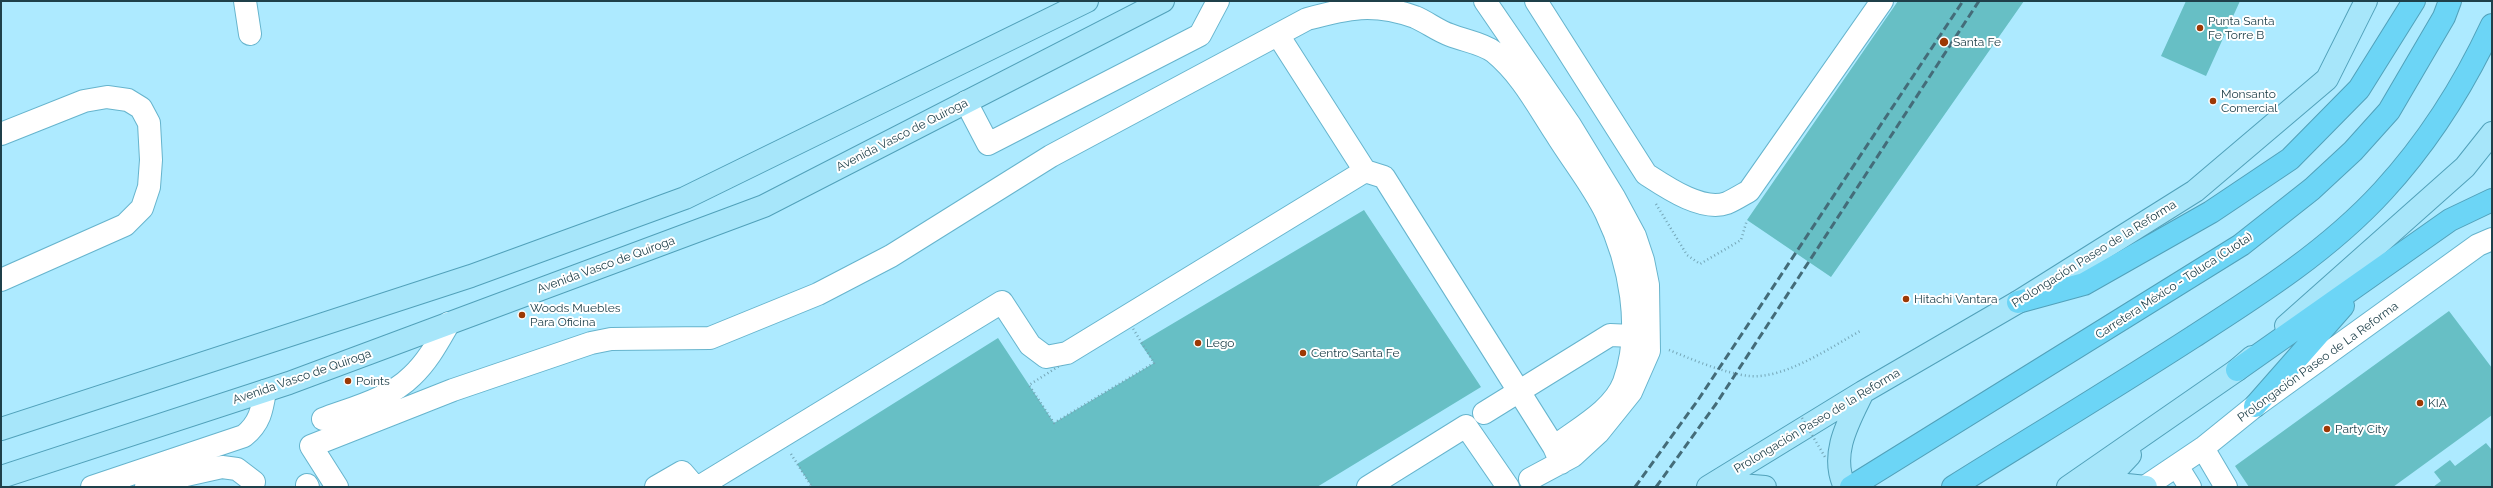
<!DOCTYPE html>
<html>
<head>
<meta charset="utf-8">
<style>
	body { margin:0 }
	#map { position:relative; width:2493px; height:488px; overflow:hidden; background:#adeaff; font-family:Raleway,sans-serif }
	canvas { display:block }
	.frame { position:absolute; inset:0; border:2px solid #1f404a; pointer-events:none }
</style>
</head>
<body>
<div id="map">
<canvas width="2493" height="488"></canvas>
<div class="frame"></div>
</div>
<script>
const g = document.querySelector('canvas').getContext('2d');
g.lineJoin = 'round';
function fillPath(path, color) {
  g.fillStyle = color;
  g.fill(path, 'evenodd');
}
function trace(path, color, width, dash) {
  g.strokeStyle = color;
  g.lineWidth = width;
  g.lineCap = dash ? 'butt' : 'round';
  g.setLineDash(dash || []);
  g.stroke(path);
}
function write(font, color, halo, rows, align = 'center') {
  g.font = font + ' Raleway,sans-serif';
  g.lineWidth = 4;
  g.setLineDash([]);
  g.textBaseline = 'middle';
  g.strokeStyle = halo;
  g.fillStyle = color;
  for (const [text, x, y, turn = 0] of rows) {
    g.save();
    g.translate(x, y);
    g.rotate((+turn || 0) * Math.PI / 180);
    g.textAlign = isNaN(turn) ? turn : align;
    if (halo) g.strokeText(text, 0, 0);
    g.fillText(text, 0, 0);
    g.restore();
  }
}
fillPath(new Path2D(`
	M1898,1H2024L1831,277L1747,220Z
	M2186,1H2240L2206,76L2161,56Z
	M1364,210L1481,387L1317,487H812L797,464L998,338L1054,423L1154,363L1140,343Z
	M2449,311L2492,368V415L2393,487H2249L2235,466Z
	M2486,443L2492,450V487H2433L2441,481L2434,472L2450,460L2455,466Z`), '#67bfc5');
const minor = new Path2D(`
	M245,1L250,34
	M1485,1L1570,125L1614,197L1635,236L1643,260L1648,285L1649,351L1631,392L1598,433L1573,456L1530,479
	M1536,1L1646,174C1666,187 1702,212 1727,203C1734,200 1742,195 1749,191L1882,1
	M1278,35L1365,171
	M966,102L988,144L1200,35L1218,1
	M1,134L84,101L107,97L128,100L141,108L149,123L151,160L149,187L142,208L125,225L1,280
	M1484,413L1610,335L1633,336L1643,345
	M323,419C352,408 389,399 412,376C428,361 438,342 449,323
	M2203,448L2226,487
	M2177,466L2190,487
	M307,485L308,487
	M92,487L244,436C260,423 262,410 265,391
	M146,487L155,482L222,467L237,469L254,482
	M337,487L311,446L453,390L591,343L611,339L710,338L818,294L891,256L1051,156L1307,19C1348,8 1373,2 1415,17C1427,22 1438,31 1450,35C1465,41 1482,43 1494,52C1521,74 1537,105 1556,134C1572,160 1593,186 1606,213C1630,263 1643,329 1624,382C1613,411 1577,429 1554,447
	M656,487L682,472L695,487
	M699,487L1002,302L1030,345L1046,357L1067,353L1365,171L1384,177L1554,447L1561,463
	M1368,487L1466,426L1508,487
	M2145,487L2203,448L2255,406L2478,245L2492,239`);
const major = new Path2D(`
	M2286,326L2465,167L2492,133
	M1,429L471,276L685,198L1087,1
	M2096,476L2127,485L2146,487
	M1,477L289,383L764,206L1163,1
	M1708,487L1863,392L2018,302L2195,191L2327,79L2366,1
	M1734,487L1740,485L1765,487
	M1845,487C1829,454 1849,421 1863,392
	M2068,487L2237,370L2252,357
	M2100,487L2130,455`);
const highway = new Path2D(`
	M2018,302L2084,284L2211,212L2290,159L2359,89L2414,1
	M2237,370L2450,220L2492,200
	M2255,406L2343,306
	M1851,487L2241,245L2312,189L2353,151L2389,111L2444,17L2450,1
	M1953,487C2033,437 2114,388 2193,337C2260,294 2329,250 2383,191C2428,142 2464,85 2492,25`);
trace(minor, '#66b4cd', 24);
trace(major, '#51a1ba', 24);
trace(highway, '#51a1ba', 24);
trace(new Path2D(`
	M1656,204L1687,255L1700,264L1741,240L1747,220
	M1129,322L1154,363L1054,423L1029,385Z
	M1669,350C1691,359 1726,374 1750,376C1785,379 1831,347 1862,330
	M791,454L812,487`), '#74a5b6', 2.5, [1, 3]);
trace(minor, '#fff', 22);
trace(major, '#a7e6fa', 22);
trace(highway, '#6cd5f6', 22);
trace(new Path2D(`
	M1635,487L1698,400L1963,1
	M1656,487L1716,404L1979,1`), '#446c79', 3, [8, 4]);
trace(new Path2D(`
	M1802,418L1825,457`), '#74a5b6', 2.5, [1, 3]);
for (const [x, y, r, color] of [
	[2200,28,4,"#9d3905"],
	[1944,42,5,"#9d3905"],
	[2213,101,4,"#9d3905"],
	[1906,299,4,"#9d3905"],
	[522,315,4,"#9d3905"],
	[1198,343,4,"#9d3905"],
	[1303,353,4,"#9d3905"],
	[348,381,4,"#9d3905"],
	[2420,403,4,"#9d3905"],
	[2327,429,4,"#9d3905"]
]) {
  const dot = new Path2D();
  dot.arc(x, y, r, 0, 2 * Math.PI);
  g.fillStyle = color;
  g.fill(dot);
  trace(dot, '#fff', 1.5);
}
write('12px', '#1f404a', '#fff', [
	["Punta Santa",2208,21],
	["Fe Torre B",2208,35],
	["Santa Fe",1953,42],
	["Monsanto",2221,94],
	["Comercial",2221,108],
	["Hitachi Vantara",1914,299],
	["Woods Muebles",530,308],
	["Para Oficina",530,322],
	["Lego",1206,343],
	["Centro Santa Fe",1311,353],
	["Points",356,381],
	["KIA",2428,403],
	["Party City",2335,429]
], 'left');
write('12px', '#1f404a', '#fff', [
	["Avenida Vasco de Quiroga",902,135,-27],
	["Prolongación Paseo de la Reforma",2094,254,-32],
	["Avenida Vasco de Quiroga",606,265,-20],
	["Carretera México - Toluca (Cuota)",2174,286,-33],
	["Prolongación Paseo de La Reforma",2318,362,-36],
	["Avenida Vasco de Quiroga",302,377,-19],
	["Prolongación Paseo de la Reforma",1817,421,-31]
]);
</script>
</body>
</html>
